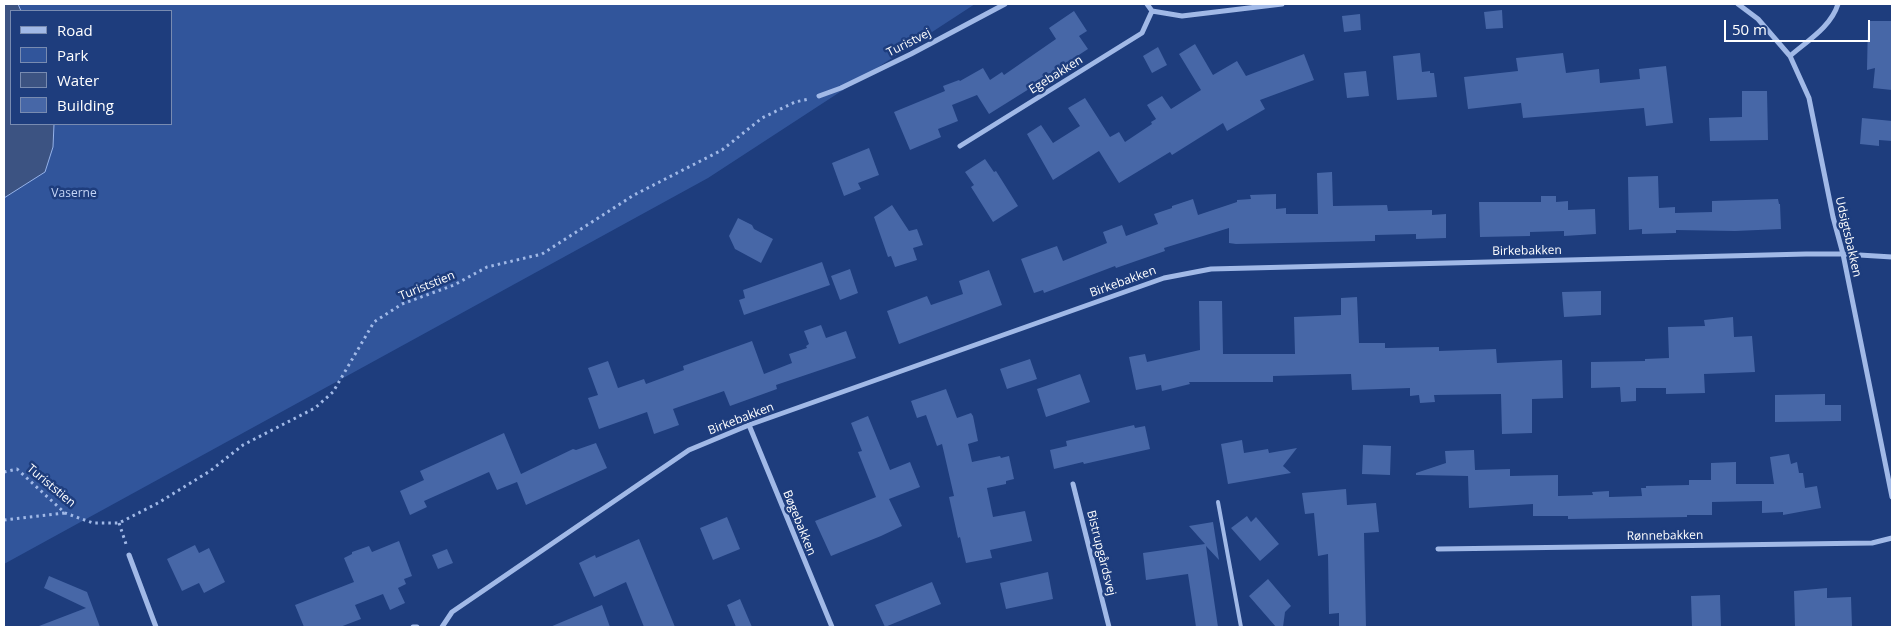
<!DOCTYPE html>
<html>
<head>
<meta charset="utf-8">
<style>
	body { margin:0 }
	#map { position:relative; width:1896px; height:631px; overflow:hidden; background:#1e3d7d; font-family:"Open Sans",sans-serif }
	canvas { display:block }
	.frame { position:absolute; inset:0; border:5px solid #fff; pointer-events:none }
	.legend { position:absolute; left:10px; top:10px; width:162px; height:115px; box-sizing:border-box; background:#1e3d7d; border:1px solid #788bb1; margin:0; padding:6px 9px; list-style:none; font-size:15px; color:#fff }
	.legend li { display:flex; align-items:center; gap:10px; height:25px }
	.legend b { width:25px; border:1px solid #788bb1 }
	.scale { position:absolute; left:1724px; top:20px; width:146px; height:22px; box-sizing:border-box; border:2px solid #fff; border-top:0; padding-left:6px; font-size:15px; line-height:18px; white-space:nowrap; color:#fff; -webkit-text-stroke:4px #1e3d7d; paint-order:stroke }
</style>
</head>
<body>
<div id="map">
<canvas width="1896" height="631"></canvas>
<div class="frame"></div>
<ul class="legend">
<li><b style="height:6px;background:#a1b9e7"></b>Road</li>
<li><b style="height:14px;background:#31559b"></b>Park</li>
<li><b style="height:14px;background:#3c5382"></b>Water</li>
<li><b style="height:14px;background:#4767a7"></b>Building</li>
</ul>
<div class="scale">50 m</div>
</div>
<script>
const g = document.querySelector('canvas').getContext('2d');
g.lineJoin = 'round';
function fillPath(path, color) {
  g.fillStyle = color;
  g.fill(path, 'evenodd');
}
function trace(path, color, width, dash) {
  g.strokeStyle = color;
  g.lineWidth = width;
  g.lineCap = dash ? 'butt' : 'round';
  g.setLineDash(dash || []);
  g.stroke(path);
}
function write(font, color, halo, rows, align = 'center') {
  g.font = font + ' "Open Sans",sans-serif';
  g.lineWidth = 5;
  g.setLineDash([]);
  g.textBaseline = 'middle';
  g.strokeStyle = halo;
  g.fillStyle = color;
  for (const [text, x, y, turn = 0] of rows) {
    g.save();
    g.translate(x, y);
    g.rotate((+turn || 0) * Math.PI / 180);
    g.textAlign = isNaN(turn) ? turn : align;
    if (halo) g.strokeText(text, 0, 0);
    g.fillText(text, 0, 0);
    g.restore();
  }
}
fillPath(new Path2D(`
	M4,4H975L708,178L4,564ZM11,11H171V124H11Z`), '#31559b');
const water = new Path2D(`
	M4,4H18L21,11H11V124H54L53,147L45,172L4,198Z`);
fillPath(water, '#3c5382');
trace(water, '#95b2e9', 1);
fillPath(new Path2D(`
	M1502,10L1503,28L1486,29L1484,12Z
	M1074,11L1087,31L1079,36L1088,49L1068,62L1069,64L989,114L977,95L952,105L958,121L938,129L941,137L910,150L894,112L945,91L943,86L959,80L960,81L983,68L990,80L1002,72L1004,75L1056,39L1049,28Z
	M1360,14L1361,30L1344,32L1342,16Z
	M1868,21H1892V90L1873,88L1875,68L1867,70Z
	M1195,44L1213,75L1237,61L1246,76L1304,54L1314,80L1260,100L1265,109L1227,131L1223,123L1172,155L1170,152L1119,183L1099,151L1053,180L1027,134L1041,125L1053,143L1080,126L1068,108L1085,98L1110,137L1119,132L1125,142L1152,124L1151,122L1156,119L1147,105L1162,96L1171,109L1201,90L1179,54Z
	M1158,47L1167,65L1152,73L1143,56Z
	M1420,53L1422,72L1430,71V73H1434L1437,97L1397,100L1393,56Z
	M1563,53L1566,73L1599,69L1600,83L1640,79L1639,69L1666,66L1673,123L1646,126L1644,108L1523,118L1521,103L1468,109L1464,77L1518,71L1516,58Z
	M1366,71L1369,96L1347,98L1344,73Z
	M1742,91H1767L1768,140L1710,141L1709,118L1742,117Z
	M1862,118L1892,121V141L1879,140V146L1860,144Z
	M869,148L879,175L858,183L861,189L844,196L832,163Z
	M985,159L994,172L996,171L1018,206L993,222L971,187L974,185L965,172Z
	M1332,172L1333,206L1387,205L1388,211L1432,210V215L1446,214V238L1416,239V234L1375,235V241L1236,244L1229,243V228L1164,248L1165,251L1116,268L1115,266L1044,293L1043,290L1034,293L1021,259L1057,246L1063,261L1107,243L1103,232L1122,225L1126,236L1158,224L1154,214L1172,208V206L1193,199L1198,215L1237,202V200L1251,199L1250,195L1276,194V209L1286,208V214H1318L1317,173Z
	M1658,176L1659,208L1675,207V213L1712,212V201L1778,199L1779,204H1780L1781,229L1735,231L1676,230V233L1642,234V229L1629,230L1628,177Z
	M1541,196H1556V202L1568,201V210L1595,209L1596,234L1564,236V231L1530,232V236L1480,237L1479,202H1541Z
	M892,205L909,231L917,229L923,245L913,248L917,260L895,267L891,256L888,257L874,217Z
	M738,218L752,225L754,229L773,239L761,263L735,249L729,236Z
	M822,262L830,285L744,315L739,300L745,298L743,290Z
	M850,269L858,293L840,300L831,276Z
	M989,270L1002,305L899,344L887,311L927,296L931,305L963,294L959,281Z
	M1601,291V315L1564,317L1562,292Z
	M1357,297L1359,343H1385V348L1439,347V351L1496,349L1497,363L1562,360L1563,398L1532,399V433L1502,434L1501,394L1434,395L1435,402L1420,403L1419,395L1410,396V388L1352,390L1351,374L1273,376V382H1189L1190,384L1162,391L1161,385L1136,390L1129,357L1145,354L1147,362L1200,350L1199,301H1222L1223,354H1295L1294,317L1341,315V298Z
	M1733,317L1734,337L1752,336L1755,372L1704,374L1705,393L1666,394V388H1636V401L1621,402L1620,387L1591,388V362L1645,361V359L1669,358L1668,327L1705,326L1704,320Z
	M821,325L826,338L846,331L856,358L776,385L777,389L730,406L724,391L673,409L679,425L654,434L647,412L599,429L588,398L598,395L588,368L608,361L618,388L644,379L646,384L684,370L683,366L752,341L764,374L792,363L789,354L807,348L806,346L809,344L804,331Z
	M1030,359L1037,379L1007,389L1000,369Z
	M1080,374L1090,402L1046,417L1037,389Z
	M946,389L957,418L971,413L973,416L978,441L968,444L972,462L1000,456L1001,458L1009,456L1014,479L1006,481V484L987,488L993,517L1025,511L1032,541L990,550L992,558L966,563L960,537L958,538L949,497L954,496L942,444L937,446L926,415L917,418L911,401Z
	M1825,394V405H1841V421L1775,422V395Z
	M868,416L890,470L910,462L920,487L889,499L902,526L881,536L831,556L815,521L876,497L858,452L862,451L851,423Z
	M1134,425L1135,428L1145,426L1150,449L1084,464L1083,462L1054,469L1050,450L1067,446L1066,441Z
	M504,433L521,474L573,449L576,450L596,443L607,468L526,505L517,482L497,490L489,472L424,501L427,507L410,515L400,491L424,480L420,471Z
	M1242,440L1244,453L1268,449L1269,453L1297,448L1283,466L1291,473L1228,484L1221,444Z
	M1363,445L1391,446L1390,475L1362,474Z
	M1474,450L1475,470L1510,469V476L1558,475V496L1593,495L1592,492L1609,491V497L1642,496L1641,488H1646V486L1689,485V480H1711V463L1736,462V484H1774L1770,457L1789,454L1791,464L1797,462L1799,473H1803L1805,488L1817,486L1821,508L1783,515V512L1762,513V501L1712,502V515H1687V517L1568,519V516H1533V504L1469,508L1468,476L1416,475V473L1446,463L1445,451Z
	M1346,489L1347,505L1376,503L1379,532L1364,533L1366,627H1339V613L1329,614L1328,554L1318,556L1314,513L1305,514L1302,493Z
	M1247,516L1251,522L1256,517L1279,544L1260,561L1231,528Z
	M727,517L740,549L713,560L700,528Z
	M1213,522L1219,560L1206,546L1218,627H1196L1188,574L1146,580L1143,553L1205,544L1189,526Z
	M639,539L675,627H644L626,582L594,597L579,563L595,555L596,558Z
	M399,541L412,576L404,579L406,584L398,588L405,603L390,610L383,594L355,605L361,619L340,627H304L295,605L354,582L344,558L352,554V552L369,546L372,552Z
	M195,545L199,553L209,548L225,582L204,593L199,583L182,591L167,559Z
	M447,549L453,563L438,569L432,555Z
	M1048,572L1053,599L1006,609L1000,583Z
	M49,576L87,592L100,627H40L39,626L86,608L44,588Z
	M1268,579L1291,606L1285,612L1283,627H1276L1249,596Z
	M932,582L941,604L885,627L875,605Z
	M1827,588V598L1851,597L1852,627H1795L1794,591Z
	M1720,595L1721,627H1692L1691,596Z
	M740,599L752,627H736L727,605Z
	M602,605L610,627H550Z`), '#4767a7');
trace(new Path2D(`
	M4,472L17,469L65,513L93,523H119L158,503L210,471L243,445L315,408L333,392L374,322L402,304L454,285L487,267L542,254L634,195L722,150L762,118L795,102L809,99
	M4,520L65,513
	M119,523L126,544`), '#a1b9e7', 3, [2.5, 4]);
trace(new Path2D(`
	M1218,502L1241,627`), '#a1b9e7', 4);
trace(new Path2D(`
	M1147,4L1152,11L1182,16L1282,4
	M1738,4L1758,19L1790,56L1809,98L1833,217L1843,254L1892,497
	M1790,56C1807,41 1831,27 1838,4
	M819,96L841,88L911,54L1005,4
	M960,146L1142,33L1152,11
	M749,425L832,627
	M1073,484L1109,627
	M1438,549L1872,543L1892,538
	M129,555L156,627
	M413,627H417
	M442,627L452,612L689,450L749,425L1164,278L1211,269L1806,254H1843L1892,257`), '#a1b9e7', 5);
write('12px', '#fff', '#1e3d7d', [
	["Turistvej",909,43,-27],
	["Egebakken",1056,75,-32],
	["Udsigtsbakken",1848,237,77],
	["Birkebakken",1527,251,-1],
	["Birkebakken",1123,282,-20],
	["Turiststien",427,286,-22],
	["Birkebakken",741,419,-21],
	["Turiststien",51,486,40],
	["Bøgebakken",799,523,68],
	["Rønnebakken",1665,536,-1],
	["Bistrupgårdsvej",1101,553,76]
]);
write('12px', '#c5d5f6', '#1e3d7d', [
	["Vaserne",74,194]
]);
</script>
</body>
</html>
